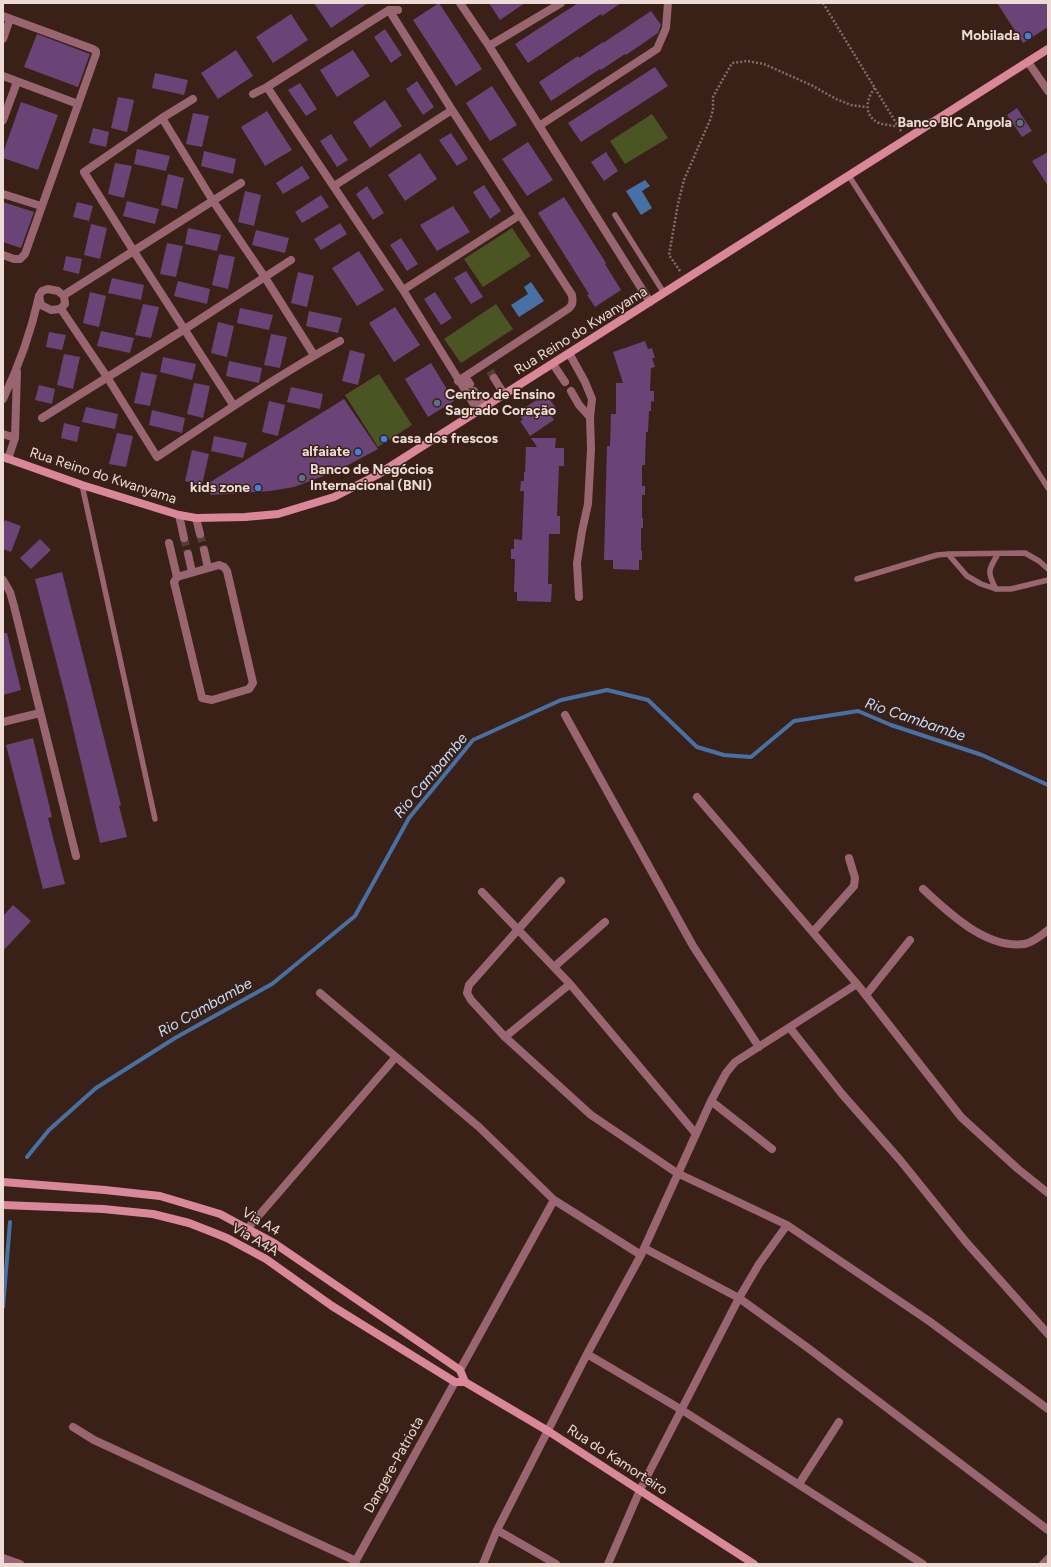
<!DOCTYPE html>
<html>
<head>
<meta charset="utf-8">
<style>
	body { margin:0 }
	#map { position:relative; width:1051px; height:1567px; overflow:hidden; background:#392118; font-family:Figtree,sans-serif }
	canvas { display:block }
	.frame { position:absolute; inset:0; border:4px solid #eddcd5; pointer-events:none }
</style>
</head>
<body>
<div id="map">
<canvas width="1051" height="1567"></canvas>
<div class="frame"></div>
</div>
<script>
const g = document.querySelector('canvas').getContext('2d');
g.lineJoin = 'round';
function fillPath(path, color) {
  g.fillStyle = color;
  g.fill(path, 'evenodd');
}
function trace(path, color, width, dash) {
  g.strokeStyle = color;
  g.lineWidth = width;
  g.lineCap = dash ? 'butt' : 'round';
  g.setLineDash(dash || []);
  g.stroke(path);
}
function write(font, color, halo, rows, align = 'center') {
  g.font = font + ' Figtree,sans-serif';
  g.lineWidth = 3;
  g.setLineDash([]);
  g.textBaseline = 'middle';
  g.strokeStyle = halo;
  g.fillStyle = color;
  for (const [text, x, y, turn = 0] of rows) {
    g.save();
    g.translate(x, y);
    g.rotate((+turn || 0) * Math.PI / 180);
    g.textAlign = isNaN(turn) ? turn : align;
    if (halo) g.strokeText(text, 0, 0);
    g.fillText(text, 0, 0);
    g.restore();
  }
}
fillPath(new Path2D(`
	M652,114L668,138L625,164L610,141Z
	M512,228L531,256L483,287L464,259Z
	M496,304L513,329L461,363L444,339Z
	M379,374L412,425L378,447L345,395Z`), '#4a5523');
fillPath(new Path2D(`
	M645,180L650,186L642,191L652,208L641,215L626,191Z
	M531,282L544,301L519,317L511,305L528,294L524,287Z`), '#4771a4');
trace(new Path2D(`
	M27,1157L49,1130L96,1088L175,1038L272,984L355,916L409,818L473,740L561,700L607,690L648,700L697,747L724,755L751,757L794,721L858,711L891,725L982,755L1048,785
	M3,1307L10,1222`), '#4771a4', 4);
fillPath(new Path2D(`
	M314,3H368L331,28Z
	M439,3L482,69L456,86L413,20Z
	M489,3H525L500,20Z
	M578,3H621L602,16L601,14L528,63L515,44Z
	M997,3H1048V27L1023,43Z
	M651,11L661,25L658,33L626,55L625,54L601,70L600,69L551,101L539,82L578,56L579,58L603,42V43Z
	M291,14L308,40L273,63L256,37Z
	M385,29L402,55L391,63L374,37Z
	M37,34L90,54L78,87L24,67Z
	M236,50L253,76L218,99L201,73Z
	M353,50L370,76L337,97L320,70Z
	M655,67L668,86L581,142L568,123Z
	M155,73L188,80L184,95L152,88Z
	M417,81L434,107L423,115L406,89Z
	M300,83L317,109L306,116L288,90Z
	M492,86L517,125L490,141L466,103Z
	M118,97L134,100L127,132L111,128Z
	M385,100L402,126L370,148L353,122Z
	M21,102L58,115L38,170L3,158V153Z
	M1017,108L1032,131L1022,137L1007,115Z
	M267,111L292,150L265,166L241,127Z
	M193,113L209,116L202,147L186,144Z
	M93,128L109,132L106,147L89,143Z
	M451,133L468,159L457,166L439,140Z
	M331,134L348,160L337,167L320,141Z
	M528,142L553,180L527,196L502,159Z
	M137,149L170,156L166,171L134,164Z
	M204,151L236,159L233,174L201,166Z
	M606,152L618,171L604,181L591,162Z
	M1048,152V186L1032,161Z
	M420,153L437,179L405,201L388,175Z
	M115,163L132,166L124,198L108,194Z
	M302,166L310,178L283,194L276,183Z
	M168,174L184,178L177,209L161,205Z
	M484,185L501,211L490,219L473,192Z
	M367,186L384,213L373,220L356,194Z
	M245,191L261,195L254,226L238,222Z
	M321,195L329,207L302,223L295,212Z
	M564,197L606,263L605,264L621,290L595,307L587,295L589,294L538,213Z
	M127,201L159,209L155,224L123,216Z
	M3,202L34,212L21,248L3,242Z
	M77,202L93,206L89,221L73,217Z
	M453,206L470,232L437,251L420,225Z
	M340,223L347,234L321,250L314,239Z
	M91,224L107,228L100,259L84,255Z
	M188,228L221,235L217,251L185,244Z
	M256,230L289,238L285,253L252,245Z
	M401,238L418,264L407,271L390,245Z
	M167,243L183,246L176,277L160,274Z
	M359,251L384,290L357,306L332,268Z
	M219,254L235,257L228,289L212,285Z
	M66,256L82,259L79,274L63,270Z
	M466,271L483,297L471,304L454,278Z
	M298,272L314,276L307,307L291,303Z
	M112,278L144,285L141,300L108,293Z
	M178,281L210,289L207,304L174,296Z
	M90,292L106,296L99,327L83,323Z
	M435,292L452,318L441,325L424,299Z
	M143,304L159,307L151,338L135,335Z
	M395,307L420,345L394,362L369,323Z
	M240,308L273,315L269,330L237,323Z
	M309,311L342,318L338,333L306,326Z
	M218,322L234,326L227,357L211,353Z
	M101,331L134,338L130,353L97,346Z
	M49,332L66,335L62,350L46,347Z
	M271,334L287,337L280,368L264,365Z
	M645,341L648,349L652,348L655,358H652L655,367L651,368L650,391H654V402L651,401V411H649L648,432H646L645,465H642V486H645V495H642V518H643V528H641V550L642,551V560H639V570L613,569V560H604L607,446H610L611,414H616V383H623L613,352Z
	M350,350L365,354L358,385L342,381Z
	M64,354L80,357L73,389L57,385Z
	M163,357L196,364L192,380L160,372Z
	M229,361L262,368L259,383L226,376Z
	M431,363L454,401L428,417L405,379Z
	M141,372L157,375L150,406L134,403Z
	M194,383L210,386L203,418L187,414Z
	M39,385L55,389L52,404L35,400Z
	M291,387L323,394L320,409L287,402Z
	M546,394L556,408L549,413L554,420L530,436L520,421L523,420L518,412Z
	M344,399L378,449L337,471L294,487L270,491L211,495L204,486Z
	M269,401L285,405L278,436L262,432Z
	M86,407L118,414L115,429L82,422Z
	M152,410L185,418L182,433L149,425Z
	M64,423L80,427L77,442L61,438Z
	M117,433L133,436L126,467L109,464Z
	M214,436L247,443L243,458L211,451Z
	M531,438H556L555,448H564V466H559L557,516H560V534H549L548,584H552L551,602L517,601V592H514L515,559H511V549H514V539L522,540L524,491H520L521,481H524V472H525L526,447H537Z
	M192,450L209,454L202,485L185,481Z
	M5,520L21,526L11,552L3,549V526Z
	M40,539L51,550L31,569L20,558Z
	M62,572L121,805L119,806L127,837L100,843L67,703L35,579Z
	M3,633H7L21,690L3,695Z
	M33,738L52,817L48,818L65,884L43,889L6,745Z
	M13,905L31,921L3,951V916Z`), '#6a4377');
trace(new Path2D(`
	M490,371L494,378
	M200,534L204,550
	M184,538L188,554`), '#543d34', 8, [8, 4]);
trace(new Path2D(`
	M823,3L901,131
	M875,88C866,98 863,116 879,123C885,125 892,125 898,127
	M680,271L669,255L678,204L684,180L710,120L713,110V97L732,63L747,61L764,64L811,85L836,99L851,105L867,107`), '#836e66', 2.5, [2, 2]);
trace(new Path2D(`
	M849,176L1048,488
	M615,215L664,293
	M82,485L155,819
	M948,554L967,576L981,584L996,589H1011L1048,580
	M857,579L937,555L948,554L1025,553L1039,561L1048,569
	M996,589C987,572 988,570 998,554`), '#996571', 5.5);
trace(new Path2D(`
	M460,3L489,46L650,302
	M389,10L452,110L572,295C573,302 573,305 568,309L458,381
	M3,16L93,49L96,51V54L25,254L20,259H14L3,255
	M3,39L10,19
	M489,46L561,3
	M1028,62L1048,91
	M3,76L78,104
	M267,87L403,290L478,411
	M253,94L267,87L389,10H398
	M193,99L162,118L213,201L264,276L314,355
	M162,118L84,172L133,250L234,406
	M3,120L17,82
	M539,126L657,49L666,28L668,3
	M334,186L452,110
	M3,194L41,206
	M403,290L520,215
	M64,295L241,183
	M61,309L107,377L157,457C217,417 277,376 340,341
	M569,353L585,382L592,399L590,417L591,449L588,504L582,531L577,563L579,597
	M553,364L565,382
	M465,377L470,384
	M494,378L504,394
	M474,391L485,407
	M571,391L579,405L590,417
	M3,399C19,366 31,332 39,296L42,291L48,289L58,291L64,296L65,304L60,309L51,310L41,305L39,296
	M42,418L185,329L291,260
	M3,434L15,438
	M8,459L15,438L17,372
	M179,515L184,538
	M196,518L200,534
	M169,543L177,577
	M204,550L208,568
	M188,554L192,572
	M219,565L224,567L227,571L253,683L249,689L212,700L202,698L174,582L177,577Z
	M3,580L10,592L14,606L76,856
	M565,715L693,946L759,1047
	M3,722L40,713
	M697,797L857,984L961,1117L1018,1169L1048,1193
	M561,881L469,985L467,993L471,1000L505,1037L591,1115L677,1173L787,1225L929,1321L1048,1409
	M923,889C948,912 986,949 1024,944C1032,943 1042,935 1048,930
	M482,892L570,984L696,1134
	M813,932L854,886L855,878L849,858
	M554,967L605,922
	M320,993L479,1127L554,1200L641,1255
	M866,995L910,940
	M790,1028L842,1094L900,1160L966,1242L1048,1334
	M505,1037L570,984
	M711,1101L772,1149
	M248,1228L395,1058
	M644,1248L739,1298L808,1348L1048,1530
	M587,1354L682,1410L923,1564
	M460,1370L554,1200
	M73,1427L94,1440L356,1561
	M799,1484L839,1422
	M497,1530L556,1564
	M3,1558L20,1564
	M354,1564L455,1382
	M483,1564L497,1530L587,1354L641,1255L711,1101L726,1073L735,1062L857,984
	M608,1564L640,1490L739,1298L759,1264L787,1225
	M1043,1564L1048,1559`), '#996571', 8);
trace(new Path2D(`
	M3,457L82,485L179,515L196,518L245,517L278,514L334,497L377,475L1048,49
	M3,1182L105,1190L160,1196L220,1214L274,1243L460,1370L465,1382
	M3,1205L103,1209L153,1214L189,1223L212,1232L227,1238L266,1259L332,1306L455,1382H465
	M465,1382L548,1431L754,1564`), '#da879a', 8);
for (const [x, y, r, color] of [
	[1028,36,4,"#3f7fe0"],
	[1020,123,4,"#5c6f8a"],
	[437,403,4,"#5c6f8a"],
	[384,439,4,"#3f7fe0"],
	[358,452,4,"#3f7fe0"],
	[302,478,4,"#5c6f8a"],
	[258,488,4,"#3f7fe0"]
]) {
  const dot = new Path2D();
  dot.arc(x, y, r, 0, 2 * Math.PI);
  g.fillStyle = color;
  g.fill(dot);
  trace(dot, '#392118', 1.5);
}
write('bold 14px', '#eddcd5', '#392118', [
	["Mobilada",1020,36],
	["Banco BIC Angola",1012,123],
	["Centro de Ensino",445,395,"left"],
	["Sagrado Coração",445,411,"left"],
	["casa dos frescos",392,439,"left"],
	["alfaiate",350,452],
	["Banco de Negócios",310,470,"left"],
	["Internacional (BNI)",310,486,"left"],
	["kids zone",250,488]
], 'right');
write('14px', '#eddcd5', '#392118', [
	["Rua Reino do Kwanyama",581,331,-32],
	["Rua Reino do Kwanyama",103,476,18],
	["Via A4",261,1222,30],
	["Via A4A",255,1240,30],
	["Rua do Kamorteiro",617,1460,33],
	["Dangere-Patriota",394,1465,-61]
]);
write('italic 15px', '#c6defc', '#392118', [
	["Rio Cambambe",915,720,19],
	["Rio Cambambe",431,776,-50],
	["Rio Cambambe",205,1008,-29]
]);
</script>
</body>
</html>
